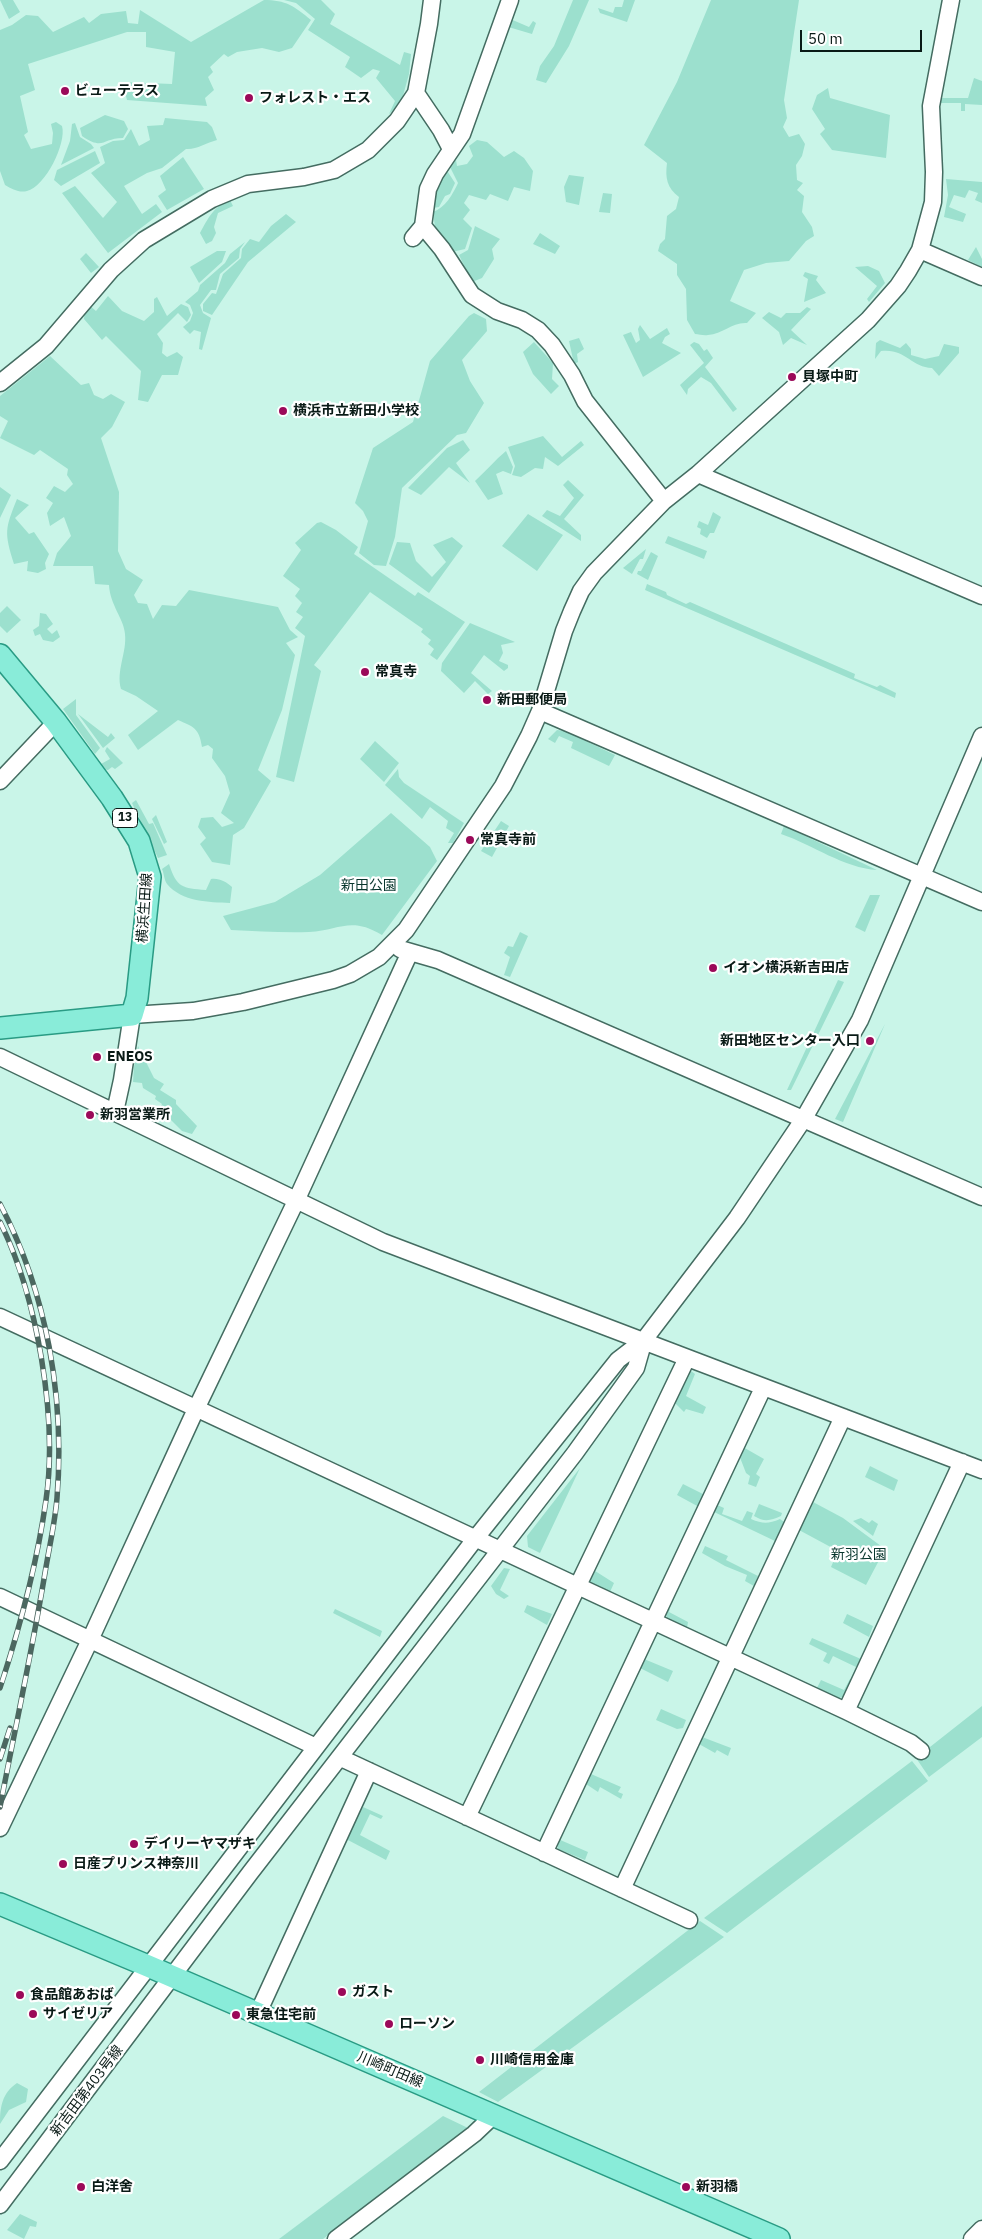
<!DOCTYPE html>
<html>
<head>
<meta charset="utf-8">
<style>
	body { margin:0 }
	#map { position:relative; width:982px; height:2239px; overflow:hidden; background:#c9f5e8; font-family:"IBM Plex Sans",sans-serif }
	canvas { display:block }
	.scale { position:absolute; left:800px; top:30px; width:122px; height:22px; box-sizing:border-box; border:2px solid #091a16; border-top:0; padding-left:6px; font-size:15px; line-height:18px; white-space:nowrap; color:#091a16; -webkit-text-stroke:4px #fff; paint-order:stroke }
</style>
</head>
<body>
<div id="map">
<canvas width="982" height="2239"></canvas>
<div class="scale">50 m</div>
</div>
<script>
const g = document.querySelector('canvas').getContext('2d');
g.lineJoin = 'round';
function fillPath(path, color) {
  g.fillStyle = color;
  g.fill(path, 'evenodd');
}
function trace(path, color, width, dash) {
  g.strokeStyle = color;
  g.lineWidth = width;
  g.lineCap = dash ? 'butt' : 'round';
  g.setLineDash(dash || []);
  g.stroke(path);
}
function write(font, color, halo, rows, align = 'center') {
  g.font = font + ' "IBM Plex Sans","Noto Sans JP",sans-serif';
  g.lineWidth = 4.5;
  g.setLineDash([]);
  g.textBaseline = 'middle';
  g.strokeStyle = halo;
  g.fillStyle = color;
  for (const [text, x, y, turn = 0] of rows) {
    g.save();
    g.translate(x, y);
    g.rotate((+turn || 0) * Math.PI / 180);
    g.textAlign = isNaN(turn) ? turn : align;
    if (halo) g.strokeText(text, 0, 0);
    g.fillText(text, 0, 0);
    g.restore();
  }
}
fillPath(new Path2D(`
	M0,0H13L20,12L9,19Z
	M264,0C286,0 294,6 311,20L292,48L279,52L262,48L237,52L228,57L224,54L210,67L213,72L208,77L214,90L205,98L207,106L127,100L122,82L172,84L175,52L146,47V32H127L28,64L35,90L20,96L28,132L24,135L31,149L52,144L53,133L51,124L56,122L62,126C67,143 45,187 27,191C19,193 12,189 5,185L0,171V30L12,25L26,15L38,16L53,32L84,17L89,23L101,14L126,11L128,23L138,24L140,10L191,42Z
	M284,0H321L335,14L330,24L400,65L404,52L411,54L409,74L401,103L389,114L395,101L376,78L380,71L373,69L361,78L345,67L350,57L308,30L315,19L296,3Z
	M573,0H589L569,46L546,83L536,80L540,66L554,46Z
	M624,0H635L627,22L600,13L598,8L613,13L615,7H622Z
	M711,0H799L784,100L787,118L783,127L789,137L799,134L805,144L802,156L796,165L797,180L803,183L797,190L804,196L802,212L812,227L814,236L806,241L789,261L766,263L744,270L730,301L756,313L747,323C732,322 723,334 708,335C704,336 699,334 695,334L687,320L686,289L677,275V264L658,251L660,244L665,239L667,216L676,209L679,197C667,188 665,178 667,163L644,145L677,82Z
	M508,18L529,27L533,21L536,23L532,34L505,26Z
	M974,78L982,81V105L965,104V111H961V103H941V98H968Z
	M828,88L830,98L890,115L886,158L832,150L820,134L825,129L812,109L817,95Z
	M105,115L124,121L128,129L123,138C102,138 104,151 82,136L80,128Z
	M165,118L207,122L212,127L217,140C206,143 196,150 186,149L162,168L147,173L124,186L142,214L156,204L162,212L108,253L62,193L75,186L103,218L117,202L91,173L105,163L100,147L113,141L124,140L131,129L139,146L150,140L147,126L163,125Z
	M75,123L80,137L91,144L94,148L61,165L70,141L72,124Z
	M477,140L487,142L504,157L514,151L524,158L533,171L530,191L514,187L508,201L490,194L486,200L469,195L464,203L470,210L463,219L472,228L465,249L452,252L435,227L433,212C445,208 453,194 458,183L450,167L456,160L457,166L467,164L473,156L469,146Z
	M95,151L100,163L61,186L54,180L57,170Z
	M183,157L204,189L167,210L158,196L166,190L160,176Z
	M446,169L455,183L450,194L445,196L439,207L433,208L435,189Z
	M569,175L584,177L579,205L566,202L564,187Z
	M946,179L982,182V203L975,200L978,193L969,190L965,198L954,195L949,207L966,214L963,222L944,217L948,195Z
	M603,193L612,194L610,213L599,212Z
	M230,200L233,206L218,213L214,227L216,233L212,241L206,244L200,233C209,217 213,207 230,200Z
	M286,214L296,222L248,262L212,315L203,311V304L212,293L216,294L223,274L241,258L242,249L250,239L259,242L271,226Z
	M475,226L500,239L492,249L494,259L482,278L472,282L459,255L468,250Z
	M540,233L560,246L555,254L533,244Z
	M245,242L240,249L239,258L220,274L216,290H211L200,305L203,313L211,318L202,350L199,349L201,332L194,330L190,334L183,327L190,321L193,313L190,305L185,302L198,291L200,285L225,263L230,254Z
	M976,247L982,259V267L968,260Z
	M217,251H226L222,262L199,283L190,267Z
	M86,253L99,267L91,273L80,259Z
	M868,266L879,271L885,283L869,302L867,299L877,286L855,267Z
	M805,272L818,276L816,280L826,293L804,302L808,279L803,276Z
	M108,296L122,311L144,321L154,312V299L157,297L167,316L181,304L188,307L191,315L187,322L178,313L157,334L163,343L162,353L167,357L177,352L183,357L178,375H162L148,402L138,400L141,371L106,336L102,340L84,319L85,310L89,305L96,311Z
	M807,307L811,309L791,330L807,345L791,338L783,345L779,332L762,318L769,312L781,318L786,313H800Z
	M474,313L486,319L487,331L462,360L470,381L484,403L466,433L457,435L402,488L395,537L386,566L374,565L359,553L368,521L363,511L355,503L373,448L413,422L430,361L469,316Z
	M640,325L650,339L667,328L670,334L665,337L662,343L681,353L643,377L623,335L631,332L636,343L640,340L638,329Z
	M579,338L584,349L577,354L578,362L574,364L569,341Z
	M880,340L900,348L906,343L911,349V355L925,359L939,356L944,344L959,347V353L939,376L932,368C911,367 905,348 881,351L875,359L876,343Z
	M534,342L553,363L552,379L559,386L551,394L533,374L523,352Z
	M694,342L699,344L704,351L707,349L713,358L705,367L737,409L733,412L711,383L701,377L688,389L687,395L680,385L704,363L690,345Z
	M50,356L81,385L89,383L94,395L103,399L111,394L125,402L112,427L101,438L119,492L118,551L126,569L143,580L134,595L138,603L147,604L153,619L162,605L176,606L189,590L278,607L290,630L298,637L286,643L295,655L282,710L258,770L271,781L244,828L233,835L230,865L212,862L200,844L206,838L198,827L201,818L213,817L222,827L234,823L221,813L230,793L225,776L212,758L213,749L208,745L202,747C199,728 194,727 178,720L138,750L128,735L158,711L136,696L121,689C116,670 127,653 125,634C124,619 110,605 109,585L95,584L93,566H53L57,553L71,536L64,517L50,526L47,513L53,503L46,498L54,486L65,492L73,484L67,475L68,469L40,450L34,455L0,438L8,421L0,416V396Z
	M543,436L562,457L581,441L584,445L558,466L545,457L543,469L535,468L521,477L512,475L515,466L508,447Z
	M463,440L470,450L456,463L470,483L449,467L421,495L408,488L447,448Z
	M506,451L513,467L511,474L503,471L496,474L503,494L488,500L475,481C486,471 495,460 506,451Z
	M568,480L584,495L564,519L581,535V541L542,516L547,510L560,516L574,498L563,485Z
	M0,487L11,495L0,518Z
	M17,499L29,505L15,518L29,534L34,532L49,554L45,563L46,569L38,573L27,571L28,561L14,564C4,532 5,529 17,499Z
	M713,512L721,517L714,533H710L707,538L700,534L701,529L697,527L699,521L708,525Z
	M528,514L563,535L537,571L502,546Z
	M321,522L336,530L358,547L354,554L415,596L418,592L465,622L437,660L430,655L434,649L428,644L431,640L421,632L423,629L370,592L314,665L321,671L294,782L276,777L305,636L295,628L303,617L296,612L302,603L295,596L300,589L283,576L301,550L295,543L317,523Z
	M668,536L707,551L704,559L665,543Z
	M452,537L463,546L429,593L389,564L397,542L410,543L416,561L432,577L446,562L433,545Z
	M646,549L643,559H640L632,574L623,568Z
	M651,552L658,556L648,580L637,574L638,571H641Z
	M647,584L666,592L667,595L686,604L690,602L855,674L854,678L877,687L880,685L896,693L895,698L645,590Z
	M7,606L21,620L7,633L0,626V613Z
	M40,613L46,614L53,624L47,629L52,634L57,630L60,637L53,642L43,640L40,634L35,636L33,630L39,626Z
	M470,623L515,642L501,645L503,653L499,661L508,665V668L504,671L484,655L471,673L492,691L488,694L475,681L464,693L441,671L442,663Z
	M76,699V715L100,748L95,754L63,709Z
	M78,714L108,737L111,733L115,738L103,748Z
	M557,730L565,731L615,755L609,766L571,748L573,742L559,736L555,743L548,739Z
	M375,741L399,763L384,782L360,759Z
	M107,747L123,763L115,769L112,767L108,770L103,769L101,764L110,759L105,751Z
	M398,769L399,777L404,783L464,823L453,843H448L454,833L446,828L448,821L430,807L422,819L385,785Z
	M136,800L149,824L153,823L167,855L158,858L132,803Z
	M391,813L430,847L437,861L382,935C351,916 340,930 309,932C283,933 257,931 231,930L223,916L275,902L320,875Z
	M156,815L167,842L164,844L152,819Z
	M501,821L509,826L492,857L481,851Z
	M784,826L877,870C844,868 813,845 781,834Z
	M169,864C177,888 182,888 206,890L211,879C220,878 226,882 232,887L230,903C209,902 182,902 167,884C164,880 164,873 162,869Z
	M870,895H880L865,932L855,927Z
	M520,932L528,936L510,977L504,975L510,957L504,953L508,946L513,947Z
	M838,980L844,982L791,1090H787Z
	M885,1024L843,1122L835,1119Z
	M138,1046L154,1078L164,1084L160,1090L176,1100V1104L197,1126L192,1134L182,1131L160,1109L162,1104L155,1099L156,1096L143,1088L142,1083L133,1082L134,1067Z
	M691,1371L695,1374L686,1396L706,1407L703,1414L686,1409L684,1412L673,1401L683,1377Z
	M743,1447L764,1459L756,1474L760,1477L756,1487L748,1484L750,1476L746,1473L739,1455Z
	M870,1466L898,1480L894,1491L865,1477Z
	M580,1468L540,1553L528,1547L527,1536Z
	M683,1484L705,1495L699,1507L677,1495Z
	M813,1502L843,1518L885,1549L866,1585L831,1567L838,1551L799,1530Z
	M715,1504L724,1508L722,1514L742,1521L747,1511L753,1513L751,1519C763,1524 768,1524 780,1519L784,1522L775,1541L712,1511Z
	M759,1504L782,1513L781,1516C770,1521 764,1522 754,1516Z
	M861,1518L869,1523L872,1520L878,1524L873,1536L853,1521Z
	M705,1546L728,1556L726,1560L758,1576L754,1586L745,1581L747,1575L725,1566L702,1553Z
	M504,1568L510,1569L500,1590L509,1596L504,1599L496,1594L491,1586Z
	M592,1569L614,1583L610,1592L590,1583L588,1576Z
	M527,1605L552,1614L547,1625L524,1612Z
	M665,1608L670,1609L669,1612L688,1622L687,1628L667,1619Z
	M335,1609L382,1631L380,1637L333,1613Z
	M847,1614L873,1626L869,1637L843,1623Z
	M812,1638L861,1659L856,1667L833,1656L829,1664L823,1661L827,1653L809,1644Z
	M644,1659L673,1671L668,1682L640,1668Z
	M850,1679L853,1681L847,1695L837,1699L817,1688L821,1680L844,1690Z
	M982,1706V1737L929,1777L916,1758Z
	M661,1709L686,1720L683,1728L677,1729L656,1720Z
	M702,1737L731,1748L728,1756L717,1750L715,1753L699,1744Z
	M912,1761L928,1781L727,1933L704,1918Z
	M591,1774L621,1787L618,1792L623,1794L621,1799L600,1787L598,1792L586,1784Z
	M363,1807L383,1816L381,1819L370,1814L360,1835L390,1851L386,1860L346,1839Z
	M558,1839L588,1852L585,1860L558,1849L557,1842Z
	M700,1921L724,1937L498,2102L479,2092Z
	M17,2083L28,2089L26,2102L9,2110L0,2124C0,2107 2,2093 17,2083Z
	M443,2116L468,2128L323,2239H279Z
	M20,2214L37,2222L36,2227L30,2226L24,2239L7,2230Z`), '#9ce0ce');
const minor = new Path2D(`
	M416,93L441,130L451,149
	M423,226L442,249L472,295L497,311L522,320L538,330L552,345L572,375L585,401L664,501
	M413,238L423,226L428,189L435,174L462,134L510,0
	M920,250L982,277
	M0,383L46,346L111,270L144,240L212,199L248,184L304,177L334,170L368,150L397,121L416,93L429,24L432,0
	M698,474L982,596
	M540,711L982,902
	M0,781L56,722
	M400,949L438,960L982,1197
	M0,1057L383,1242L982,1470
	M115,1112L122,1080L132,1015L193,1011L243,1002L333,980L350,974L379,957L406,930L503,786L529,736L540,711L564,631L572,611L581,591L594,573L664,501L698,474L868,320L898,286L908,271L920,250L933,202L934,172L931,106L951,0
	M0,1317L846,1711L911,1743L921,1751
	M0,1597L316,1747
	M846,1711L962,1462
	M341,1758L689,1920
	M467,1817L687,1358
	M0,1828L90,1640L196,1409L296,1201L410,952
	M544,1853L763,1388
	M622,1889L843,1417
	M258,2013L369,1771
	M0,2161L475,1539L618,1360L644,1340L737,1218L803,1120L860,1020L982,736
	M0,2205L250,1873L575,1453L636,1368L644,1340
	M336,2239L474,2134L494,2115
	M972,2239L982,2229`);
const major = new Path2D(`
	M0,655L56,722L112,798L139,841L150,877L137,998L132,1015L0,1028
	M0,1904L148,1966L779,2239`);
trace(minor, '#446c61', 19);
trace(major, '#299b84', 24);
trace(minor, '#fff', 16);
trace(major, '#89ecd9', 21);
const rail = new Path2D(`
	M0,1204C47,1293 65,1398 57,1498C55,1523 49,1548 45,1573C32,1651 15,1729 0,1807
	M0,1222C37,1296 58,1418 46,1500C37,1564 20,1627 0,1688
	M0,1759L10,1728`);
trace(rail, '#4c6760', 5.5);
trace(rail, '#fff', 4, [11]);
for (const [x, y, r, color] of [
	[65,91,5,"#9b0959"],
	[249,98,5,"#9b0959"],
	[792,377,5,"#9b0959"],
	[283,411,5,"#9b0959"],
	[365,672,5,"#9b0959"],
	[487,700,5,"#9b0959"],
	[470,840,5,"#9b0959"],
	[713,968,5,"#9b0959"],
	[870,1041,5,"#9b0959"],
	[97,1057,5,"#9b0959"],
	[90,1115,5,"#9b0959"],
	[134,1844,5,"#9b0959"],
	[63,1864,5,"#9b0959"],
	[342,1992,5,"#9b0959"],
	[20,1995,5,"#9b0959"],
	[33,2014,5,"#9b0959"],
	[236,2015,5,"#9b0959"],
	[389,2024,5,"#9b0959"],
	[480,2060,5,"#9b0959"],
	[81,2187,5,"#9b0959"],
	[686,2187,5,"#9b0959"]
]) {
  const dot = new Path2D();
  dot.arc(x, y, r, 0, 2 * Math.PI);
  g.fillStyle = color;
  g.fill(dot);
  trace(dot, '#fff', 2);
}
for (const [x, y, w] of [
	[125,818,25]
]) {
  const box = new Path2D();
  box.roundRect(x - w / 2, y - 9.5, w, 19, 4);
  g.fillStyle = '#fff';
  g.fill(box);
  trace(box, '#091a16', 1);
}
write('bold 12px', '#091a16', null, [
	["13",125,818]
]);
write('bold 14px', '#091a16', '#fff', [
	["ビューテラス",75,91],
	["フォレスト・エス",259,98],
	["貝塚中町",802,377],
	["横浜市立新田小学校",293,411],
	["常真寺",375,672],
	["新田郵便局",497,700],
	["常真寺前",480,840],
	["イオン横浜新吉田店",723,968],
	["新田地区センター入口",860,1041,"right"],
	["ENEOS",107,1057],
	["新羽営業所",100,1115],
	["デイリーヤマザキ",144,1844],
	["日産プリンス神奈川",73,1864],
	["ガスト",352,1992],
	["食品館あおば",30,1995],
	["サイゼリア",43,2014],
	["東急住宅前",246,2015],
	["ローソン",399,2024],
	["川崎信用金庫",490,2060],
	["白洋舍",91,2187],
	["新羽橋",696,2187]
], 'left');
write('14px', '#07352c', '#fff', [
	["新田公園",369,886],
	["新羽公園",859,1555]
]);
write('14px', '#091a16', '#fff', [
	["横浜生田線",145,908,-86],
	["川崎町田線",390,2070,23],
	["新吉田第403号線",87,2091,-53]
]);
</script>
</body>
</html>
